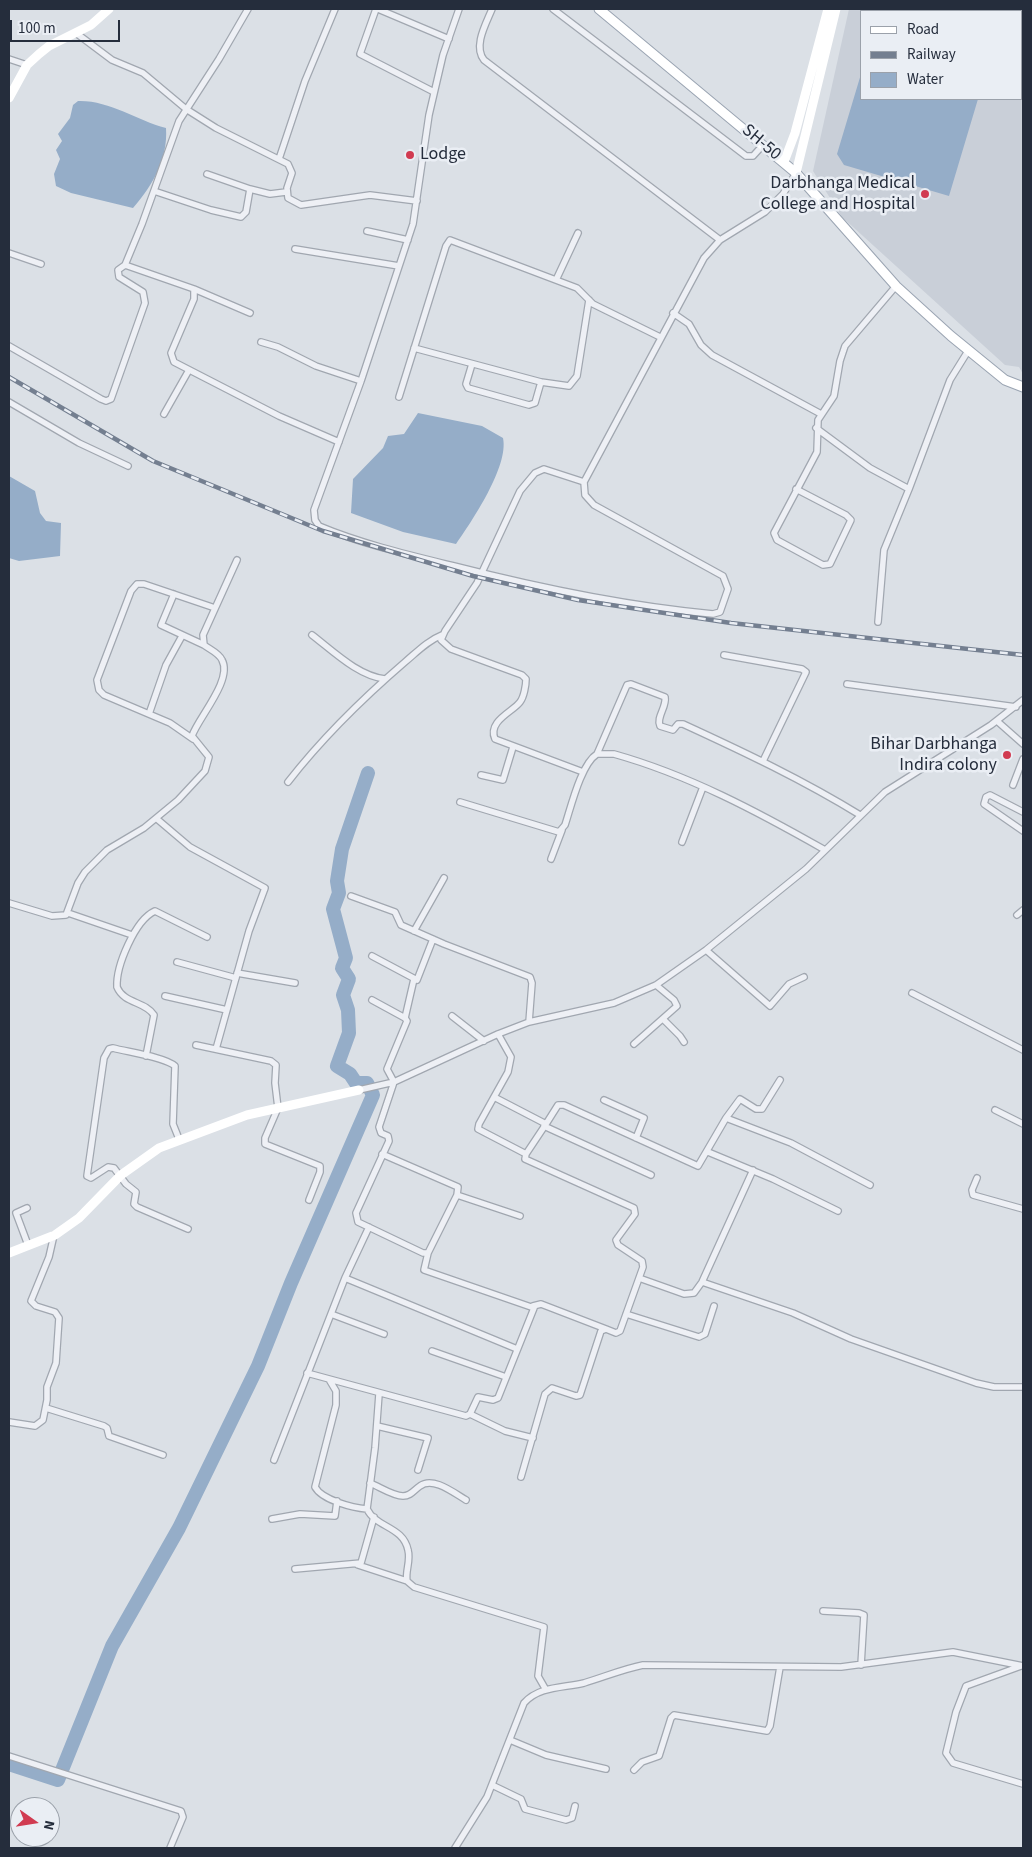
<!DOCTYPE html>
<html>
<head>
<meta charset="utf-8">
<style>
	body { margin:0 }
	#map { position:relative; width:1032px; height:1857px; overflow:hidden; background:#dbe0e6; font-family:"Source Sans 3",sans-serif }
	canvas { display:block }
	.frame { position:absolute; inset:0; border:10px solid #252d3c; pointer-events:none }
	.legend { position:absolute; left:860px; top:10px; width:162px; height:90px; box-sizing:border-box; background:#eaeef4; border:1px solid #9ba1aa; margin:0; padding:6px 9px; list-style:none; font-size:15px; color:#252d3c }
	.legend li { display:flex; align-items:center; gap:10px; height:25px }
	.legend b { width:25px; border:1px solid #9ba1aa }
	.north { position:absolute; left:10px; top:1797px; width:50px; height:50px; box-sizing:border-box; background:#eaeef4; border:1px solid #9ba1aa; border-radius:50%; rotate:103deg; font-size:14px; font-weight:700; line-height:20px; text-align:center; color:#252d3c }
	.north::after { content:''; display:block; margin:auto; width:18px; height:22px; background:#d13b51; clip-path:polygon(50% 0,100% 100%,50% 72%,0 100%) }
	.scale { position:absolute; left:10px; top:20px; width:110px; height:22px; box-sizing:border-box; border:2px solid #252d3c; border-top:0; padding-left:6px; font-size:15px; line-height:18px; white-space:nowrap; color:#252d3c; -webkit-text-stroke:4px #eaeef4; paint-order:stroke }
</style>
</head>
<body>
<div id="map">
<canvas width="1032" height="1857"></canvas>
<div class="frame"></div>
<ul class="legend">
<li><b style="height:6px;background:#fff"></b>Road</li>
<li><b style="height:6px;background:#747f90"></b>Railway</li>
<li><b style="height:14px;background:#95adc8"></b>Water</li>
</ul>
<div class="north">N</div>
<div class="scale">100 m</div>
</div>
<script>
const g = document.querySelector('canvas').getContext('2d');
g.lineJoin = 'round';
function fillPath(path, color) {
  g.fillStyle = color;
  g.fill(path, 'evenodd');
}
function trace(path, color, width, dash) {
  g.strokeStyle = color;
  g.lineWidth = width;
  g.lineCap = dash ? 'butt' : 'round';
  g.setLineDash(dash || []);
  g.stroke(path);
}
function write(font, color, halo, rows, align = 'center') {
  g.font = font + ' "Source Sans 3",sans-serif';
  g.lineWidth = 5;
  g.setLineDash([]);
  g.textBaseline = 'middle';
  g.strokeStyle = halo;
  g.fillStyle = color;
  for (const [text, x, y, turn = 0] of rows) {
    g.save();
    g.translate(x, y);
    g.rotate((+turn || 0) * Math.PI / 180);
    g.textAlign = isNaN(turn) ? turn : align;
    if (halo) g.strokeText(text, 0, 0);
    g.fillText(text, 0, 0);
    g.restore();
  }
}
fillPath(new Path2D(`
	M849,9H1023V374L1019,367L1005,365L842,217L813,171ZM861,11H1021V99H861Z`), '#c9cfd8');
fillPath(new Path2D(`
	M861,74V99H978L949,196L844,165L837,154Z
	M78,101C109,100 136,120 166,128C168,159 153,185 133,208L71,193L56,186L54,174L60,159L56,150L62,141L58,134L70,118L73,105Z
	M418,413L482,426L503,438C509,466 472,521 456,544L403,532L351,513L353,479L383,448L388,436L404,434Z
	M9,476L35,491L40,513L46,521L61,523L60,556L19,561L9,558Z`), '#95adc8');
trace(new Path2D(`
	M9,1764L58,1780L112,1646L179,1528L258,1366L291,1283L373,1095L367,1083H356L350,1074L337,1066L349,1033L348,1010L343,995L349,979L342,968L346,958L333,909L339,893L337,881L342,849L368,773`), '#95adc8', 14);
const street = new Path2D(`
	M376,9L360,54L434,92
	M378,9L449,39
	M459,9L443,55L429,115L413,224L361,381L314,510L315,520L319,526C362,544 409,555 454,566C540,588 625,606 713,614L720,612L728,589L723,576L594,505L585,495L584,482L704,258L720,240L765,212L783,194L796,173
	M492,9C486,24 473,46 484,60L720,240
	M553,9L746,156H753L763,145
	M76,33L112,60L143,73L186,109L216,128L288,164L292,173L287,188L288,198L301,205L370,195L417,201
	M9,59L27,65
	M279,159L305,81L335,9
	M207,174L250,189
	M154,191L211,210L241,217L246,212L250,189L270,194L286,192
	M367,231L408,240
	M295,249L399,266
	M9,253L41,264
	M125,265L194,289V299L171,353L174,362L279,416L339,442
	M556,280L578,233
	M194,289L250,313
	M673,313L689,324L701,345L712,355L821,414
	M261,342L278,347L316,366L361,381
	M9,346L101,399L106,401L111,399L145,303L143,292L119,277L118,270L125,265L142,224L179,121L219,59L248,9
	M414,348L541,382L569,386L577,376L589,300
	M472,364L466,384L468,388L529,405L535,403L541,382
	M399,397L446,246L450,240L577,288L593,304L660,337
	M9,402L79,443L128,466
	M164,414L189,370
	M816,428L870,468L909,489L950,380L968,351
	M796,489L846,515L851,520L830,564L823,565L777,540L774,533L817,452L818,420L834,396L840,361L845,346L896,286
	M174,594L161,625L204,645
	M878,622L884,550L909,489
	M312,635C333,651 358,676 385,679
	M724,655L802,669L806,672L763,761
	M847,684L1016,707
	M149,714L166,665L182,636
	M997,721L1023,744
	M193,739L170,723L104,695L99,690L97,680L131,591L137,584H144L215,608
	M597,754L627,685L631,684L665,697C667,707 656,717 660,726L673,730L678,724H683C744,752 803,780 860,815
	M583,772L495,739C487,721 514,711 520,702C524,697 526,685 526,679L522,675L451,649L441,640L445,631L477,583L520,491L535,473L544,469L584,482
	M481,775L503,780L513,747
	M288,782C323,737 362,699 405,662C417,652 427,641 442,635
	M1013,785L1023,759
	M460,802L559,832L565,825C571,807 581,764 597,754H614C689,775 758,812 825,850
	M1023,812L990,795L986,797L984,804L1023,831
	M157,819L190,847L265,888L249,931L216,1049
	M682,842L703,787
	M551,859L562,830
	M351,896L395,912L401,925L444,944L530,977L532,983L529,1022
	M9,903L52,916L66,915L78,883L85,872L107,850L144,828L178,800L205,771L209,757L192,736C198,718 233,680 222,660C219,653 209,649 204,645L203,635L237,560
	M68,913L132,935
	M1017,915L1023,910
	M414,931L444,878
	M706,950L770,1006L789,984L804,977
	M372,956L417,980L433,939
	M177,962L236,978
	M237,973L295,983
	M912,993L1023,1050
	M165,996L227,1010
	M372,1000L405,1018L407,1021L387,1069L394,1082L379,1127L381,1133L388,1136L389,1141L356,1213L358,1222L423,1253H428L457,1195L458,1187L382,1154
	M452,1016L484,1041
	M405,1018L414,979
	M664,1020L680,1036L684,1042
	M498,1034L511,1057L508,1072L494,1097L546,1124L558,1105H564L698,1166L726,1118L791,1143L870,1185
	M634,1044L677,1006L674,1000L656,985
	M196,1045L271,1061L276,1065L275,1083L278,1108L265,1138V1144L320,1166V1172L309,1200
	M146,1056L154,1015C145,1001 124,1004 117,987C116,966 135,920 155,911L207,937
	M359,1090L394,1082L498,1034L529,1022L614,1003L656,985L706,950L806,869L885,792L991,725L1023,700
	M494,1097L479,1124L478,1129L526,1154
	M604,1100L644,1118L636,1138
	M995,1110L1023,1124
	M726,1118L740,1099L756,1109H762L780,1080
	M544,1126L651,1175
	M179,1139L173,1124L175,1066C165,1057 128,1052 113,1048L109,1049L104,1058L87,1176L91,1178L108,1167L114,1168L126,1184L136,1192L134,1204L137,1207L188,1229
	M708,1152L773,1179L838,1211
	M977,1178L972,1190L973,1195L1023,1209
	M457,1195L520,1216
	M27,1208L16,1213L28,1245
	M345,1278L517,1349
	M639,1278L684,1294L694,1293L702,1282L753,1170
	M702,1282L793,1313L851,1339L976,1383L994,1387H1023
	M533,1306L541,1304L606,1329
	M331,1314L384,1334
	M626,1314L699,1337L705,1334L714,1306
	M432,1351L506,1377
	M307,1373L466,1416L470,1414L478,1397L493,1400L498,1398L534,1308L424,1270L428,1253
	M330,1381L336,1391V1405L315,1487C322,1500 353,1508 367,1509
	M379,1394L375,1448L367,1509C376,1528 403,1526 408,1550C411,1561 405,1571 407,1581L414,1587L544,1627L538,1676L546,1690
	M46,1408L104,1426L107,1428L109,1436L163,1455
	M470,1414L505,1431L533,1438
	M9,1422L35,1426L43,1420L47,1400V1387L56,1363L59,1318L55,1312L36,1306L31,1301L49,1257L54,1235
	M377,1426L428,1438L418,1470
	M274,1460L345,1278L369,1227
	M521,1477L545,1394L552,1388L576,1396L580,1395L601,1331L606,1329L616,1333L620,1331L643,1267L642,1261L618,1245L616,1240L635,1214L634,1208L525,1159L526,1154L546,1124
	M370,1483C380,1487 393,1496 403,1496C411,1496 414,1490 420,1486C433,1476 454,1493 466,1500
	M272,1519L300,1514L335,1516L337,1501
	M358,1565L407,1581
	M295,1569L361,1563L374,1517
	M823,1611L859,1613L864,1615L861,1665
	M1021,1666L966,1686L956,1712L946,1753L953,1763L1023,1784
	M510,1740L546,1755L606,1769
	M9,1756L181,1811L183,1817L170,1848
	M634,1770L642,1762L659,1756L671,1718L674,1715L767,1731L770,1726L780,1667
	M492,1785L521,1799L525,1809L566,1820L572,1818L575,1806
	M455,1848L487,1797L524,1703C539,1686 563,1688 584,1683C604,1677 623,1669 643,1665L841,1667L953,1652L1023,1666`);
const primary = new Path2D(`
	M599,9L796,173L896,286L951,336L1005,380L1023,387`);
trace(street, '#a1a7b0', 8);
trace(primary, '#9aa4b2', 11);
trace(street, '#eef0f5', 5.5);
trace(new Path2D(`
	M9,98L27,65L39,54L49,46L91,25L109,9
	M784,162L795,133L828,9
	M796,173L836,9
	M9,1253L55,1235L79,1218L121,1175L159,1148L247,1115L359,1090`), '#fff', 9);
trace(primary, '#fff', 9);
const rail = new Path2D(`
	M9,377L153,461L323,531L473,576L578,600L731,623L1023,655`);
trace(rail, '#747f90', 4.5);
trace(rail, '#eaeef4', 2.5, [8]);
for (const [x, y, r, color] of [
	[410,155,5,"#d13b51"],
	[925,194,5,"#d13b51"],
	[1007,755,5,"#d13b51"]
]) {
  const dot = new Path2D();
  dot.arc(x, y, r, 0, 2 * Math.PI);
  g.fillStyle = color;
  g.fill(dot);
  trace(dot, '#eaeef4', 2);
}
write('18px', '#252d3c', '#eaeef4', [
	["SH-50",761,143,40]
]);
write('18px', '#252d3c', '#eaeef4', [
	["Lodge",420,155,"left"],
	["Darbhanga Medical",915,184],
	["College and Hospital",915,205],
	["Bihar Darbhanga",997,745],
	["Indira colony",997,766]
], 'right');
</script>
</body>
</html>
